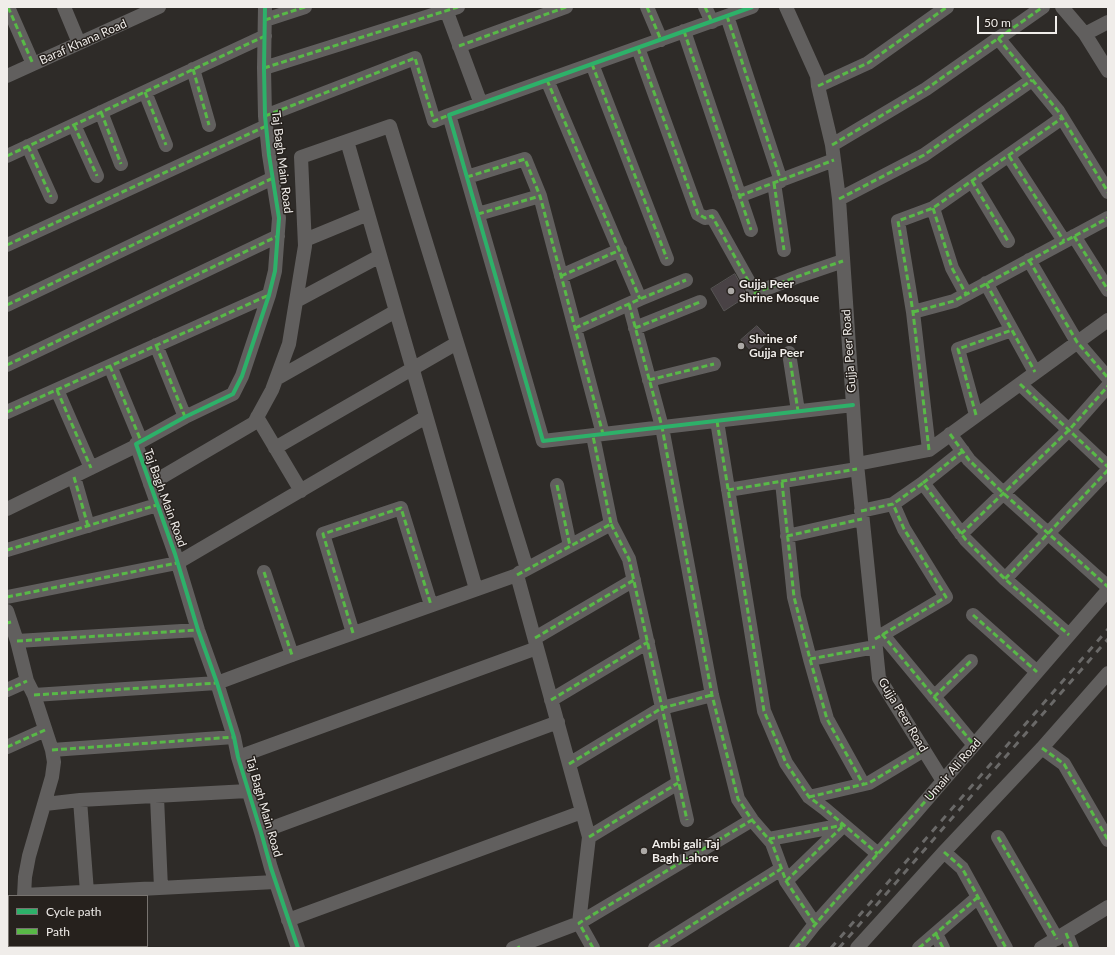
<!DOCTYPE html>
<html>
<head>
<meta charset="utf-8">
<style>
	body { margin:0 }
	#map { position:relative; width:1115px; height:955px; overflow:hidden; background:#2e2b28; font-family:Lato,sans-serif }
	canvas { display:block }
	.frame { position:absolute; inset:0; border:8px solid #f0edea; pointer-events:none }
	.legend { position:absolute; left:8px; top:895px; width:140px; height:52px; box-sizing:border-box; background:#26211d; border:1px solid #77736f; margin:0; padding:5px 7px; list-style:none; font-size:12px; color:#f0edea }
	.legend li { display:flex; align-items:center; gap:8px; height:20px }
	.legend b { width:20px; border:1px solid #77736f }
	.scale { position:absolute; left:977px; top:16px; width:80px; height:18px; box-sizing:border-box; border:2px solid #f0edea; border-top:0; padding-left:5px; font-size:12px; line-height:14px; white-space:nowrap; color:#f0edea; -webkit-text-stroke:3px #26211d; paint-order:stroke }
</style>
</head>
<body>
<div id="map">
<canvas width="1115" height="955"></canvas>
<div class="frame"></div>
<ul class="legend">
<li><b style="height:5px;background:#2db169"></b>Cycle path</li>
<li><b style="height:5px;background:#58b947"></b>Path</li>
</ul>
<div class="scale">50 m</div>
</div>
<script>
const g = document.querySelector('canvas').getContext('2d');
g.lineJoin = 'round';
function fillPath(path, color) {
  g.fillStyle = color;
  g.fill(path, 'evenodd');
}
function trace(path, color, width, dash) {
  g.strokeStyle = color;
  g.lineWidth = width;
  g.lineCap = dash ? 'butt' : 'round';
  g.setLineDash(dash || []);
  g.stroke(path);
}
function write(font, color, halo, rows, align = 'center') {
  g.font = font + ' Lato,sans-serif';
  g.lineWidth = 3;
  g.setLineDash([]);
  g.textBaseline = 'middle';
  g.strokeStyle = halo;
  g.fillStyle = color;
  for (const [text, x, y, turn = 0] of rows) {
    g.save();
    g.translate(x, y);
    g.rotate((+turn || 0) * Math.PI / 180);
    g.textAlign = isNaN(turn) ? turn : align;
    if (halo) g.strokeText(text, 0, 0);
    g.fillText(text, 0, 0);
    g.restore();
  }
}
const building = new Path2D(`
	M735,274L747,296L724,311L711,289Z
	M757,326L770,339L754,354L741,340Z`);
fillPath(building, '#494245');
trace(building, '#575554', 1);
trace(new Path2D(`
	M8,7L33,64
	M64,7L79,43
	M265,7L264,68L265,116L269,155L279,218L275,271L269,295L242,376L233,394L185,417L136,444L175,554L198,630L217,683L234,737L238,757L261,832L271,868L298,948
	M445,7L481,104
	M647,7L661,40
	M705,7L712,22
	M752,7L449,115L543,441L853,405
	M786,7L817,76L818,86L832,145L839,199L857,464L879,678L943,781
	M1062,7L1085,34L1108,71
	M727,16L781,181
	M265,20L305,7
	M684,31L751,230
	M1085,34L1108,22
	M998,38L1058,111L1108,192
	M459,46L566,7
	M638,48L698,214L705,218L712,216L755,293L799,276L843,261
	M592,64L667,259
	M264,68L458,7
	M193,69L209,125
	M7,76L159,7
	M547,80L640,299
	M818,86L868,63L947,7
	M145,92L166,145
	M101,112L121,164
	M265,116L415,58L434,121L449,115
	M74,125L97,176
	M347,141L476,589
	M832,145L926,89L1043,7
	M28,146L51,197
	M7,156L265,36
	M1009,156L1064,241
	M467,177L525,159L540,196L603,434
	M972,181L1008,241
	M774,183L784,250
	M739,196L834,160
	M839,199L924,155L1032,80
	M933,208L952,268L966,294
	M478,214L540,196
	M1074,236L1108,290
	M305,240L368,214
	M7,245L266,126
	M1029,260L1077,342L1108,378
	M561,276L620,250
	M986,283L1035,372
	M296,301L380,256
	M629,304L662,427L712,695L738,799L752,820L772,843L786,881L815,924
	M7,305L273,178
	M913,312L954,301L1108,218
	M575,328L640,299L686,280
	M635,328L700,302
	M156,345L185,417
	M789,353L798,411
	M7,365L278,236
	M110,366L141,441
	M276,379L396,311
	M649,380L714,364
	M1020,384L1108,467
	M57,390L91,468
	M7,412L269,295
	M976,415L958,349L1012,330
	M257,417L301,491
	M717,421L764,711L786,763L809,797L825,809L878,854
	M950,434L969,460L1003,493L1108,587
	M275,448L457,343
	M929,450L913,312L898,221L933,208L1062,118
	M857,464L929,450L1108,320
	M74,477L88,526
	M782,482L794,597L810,659L827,719L863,784
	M923,483L963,451
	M150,484L254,423L272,390L289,344L305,246L301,157L390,126L527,569
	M557,485L570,546
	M728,490L857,469
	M7,509L136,446
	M861,511L893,504L923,483L966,540L1005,579L1069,635
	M611,524L629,559L687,820
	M961,534L1069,430L1108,386
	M787,536L862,519
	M7,550L157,505
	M264,572L292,655
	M519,573L611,524L593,436
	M1005,579L1108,470
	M7,597L177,563L426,417
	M7,611L17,641L27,681L34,695L52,750L54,762L52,777L29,856L25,877L24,896
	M973,615L1037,672
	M353,633L323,534L401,508L431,605
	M882,634L974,745
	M535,638L634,580
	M875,639L946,597L904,529L893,504
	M17,641L198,630
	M810,659L875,647
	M7,690L27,681
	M34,695L217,683L292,655L517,575L589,837L579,923L513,948
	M934,697L971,661
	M551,700L648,642
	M7,747L45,730
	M1042,748L1064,764L1108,840
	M52,750L234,737
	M238,757L537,648
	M569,764L662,708L712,695
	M157,797L161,888
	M809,797L869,783L924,750
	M80,800L87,892
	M45,804L80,800L248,791
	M261,832L558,722
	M589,837L678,783
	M998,837L1057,939
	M769,839L844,825
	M944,852L962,868L1006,948
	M786,881L844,825
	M24,895L275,882
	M288,920L582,812
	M1066,933L1072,948
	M936,934L943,948
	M27,946V948
	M593,948L579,923L752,820
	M655,948L781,869
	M796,948L815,924L910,819L1108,590
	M857,948L944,852L1042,748L1108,673
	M919,948L978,897
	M1041,948L1108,907`), '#615f5e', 14);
trace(new Path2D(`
	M831,948L1108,629
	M839,948L1108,639`), '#6a6968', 3, [7, 7]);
trace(new Path2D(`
	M8,7L33,64
	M647,7L661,40
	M705,7L712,22
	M727,16L781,181
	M265,20L305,7
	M684,31L751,230
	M998,38L1058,111L1108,192
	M459,46L566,7
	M638,48L698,214L705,218L712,216L755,293L799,276L843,261
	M592,64L667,259
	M264,68L458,7
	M193,69L209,125
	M547,80L640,299
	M818,86L868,63L947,7
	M145,92L166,145
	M101,112L121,164
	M265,116L415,58L434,121L449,115
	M74,125L97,176
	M832,145L926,89L1043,7
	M28,146L51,197
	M7,156L265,36
	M1009,156L1064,241
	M467,177L525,159L540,196L603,434
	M972,181L1008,241
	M774,183L784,250
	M739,196L834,160
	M839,199L924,155L1032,80
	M933,208L952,268L966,294
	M478,214L540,196
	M1074,236L1108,290
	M7,245L266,126
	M1029,260L1077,342L1108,378
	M561,276L620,250
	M986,283L1035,372
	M629,304L662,427L712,695L738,799L752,820L772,843L786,881L815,924
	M7,305L273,178
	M913,312L954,301L1108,218
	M575,328L640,299L686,280
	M635,328L700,302
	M156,345L185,417
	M789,353L798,411
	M7,365L278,236
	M110,366L141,441
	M649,380L714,364
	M1020,384L1108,467
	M57,390L91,468
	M7,412L269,295
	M976,415L958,349L1012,330
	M717,421L764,711L786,763L809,797L825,809L878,854
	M950,434L969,460L1003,493L1108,587
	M929,450L913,312L898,221L933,208L1062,118
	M74,477L88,526
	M782,482L794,597L810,659L827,719L863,784
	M923,483L963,451
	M557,485L570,546
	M728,490L857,469
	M861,511L893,504L923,483L966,540L1005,579L1069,635
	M611,524L629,559L687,820
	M961,534L1069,430L1108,386
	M787,536L862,519
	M7,550L157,505
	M264,572L292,655
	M517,575L611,524L593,436
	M1005,579L1108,470
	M7,597L177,563
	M973,615L1037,672
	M7,623L11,622
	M353,633L323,534L401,508L431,605
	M882,634L974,745
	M535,638L634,580
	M875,639L946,597L904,529L893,504
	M17,641L198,630
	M810,659L875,647
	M7,690L27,681
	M34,695L217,683
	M934,697L971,661
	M551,700L648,642
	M7,747L45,730
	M1042,748L1064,764L1108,840
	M52,750L234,737
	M569,764L662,708L712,695
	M809,797L869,783L924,750
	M589,837L678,783
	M998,837L1057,939
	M769,839L844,825
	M944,852L962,868L1006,948
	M786,881L844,825
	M1066,933L1072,948
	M936,934L943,948
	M518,946L519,948
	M593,948L579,923L752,820
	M655,948L781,869
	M796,948C842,890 895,837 943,781
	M919,948L978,897`), '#58b947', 3, [6, 3]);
trace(new Path2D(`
	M265,7L264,68L265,116L269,155L279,218L275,271L269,295L242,376L233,394L185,417L136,444L175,554L198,630L217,683L234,737L238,757L261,832L271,868L298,948
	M752,7L449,115L543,441L853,405`), '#2db169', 4);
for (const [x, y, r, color] of [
	[731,291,4,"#aca9a6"],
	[741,346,4,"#aca9a6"],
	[644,851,4,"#aca9a6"]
]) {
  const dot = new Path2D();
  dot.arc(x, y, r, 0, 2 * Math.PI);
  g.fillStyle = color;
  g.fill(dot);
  trace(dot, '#26211d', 1.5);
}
write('12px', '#f0edea', '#26211d', [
	["Baraf Khana Road",83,42,-24],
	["Taj Bagh Main Road",282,162,83],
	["Gujja Peer Road",849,351,-94],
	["Taj Bagh Main Road",165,498,70],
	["Gujja Peer Road",903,715,59],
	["Umair Ali Road",953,770,-49],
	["Taj Bagh Main Road",264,807,74]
]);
write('bold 12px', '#f0edea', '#26211d', [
	["Gujja Peer",739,284],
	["Shrine Mosque",739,298],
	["Shrine of",749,339],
	["Gujja Peer",749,353],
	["Ambi gali Taj",652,844],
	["Bagh Lahore",652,858]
], 'left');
</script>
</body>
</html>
